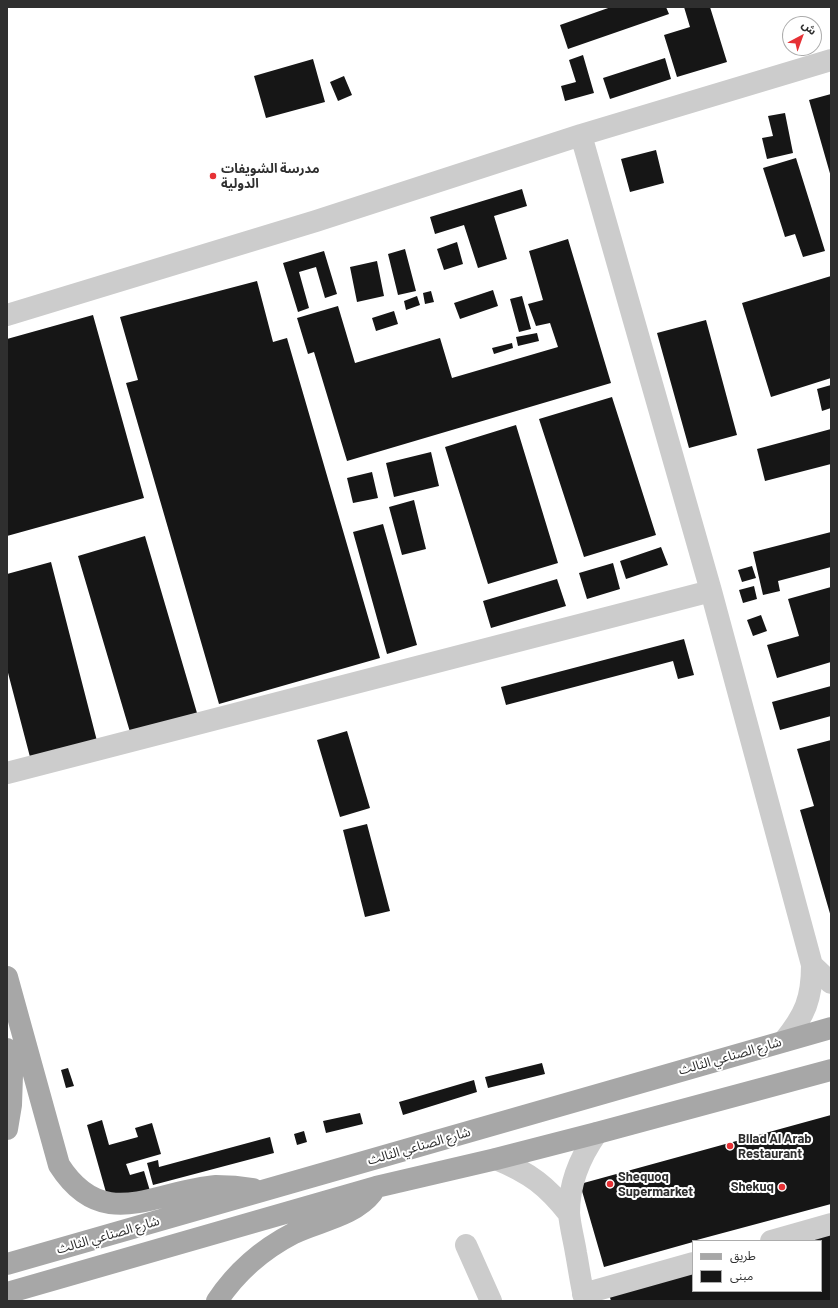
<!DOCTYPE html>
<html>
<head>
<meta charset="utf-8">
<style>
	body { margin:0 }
	#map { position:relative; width:838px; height:1308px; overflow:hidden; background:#fff; font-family:Barlow,"Noto Sans Arabic",sans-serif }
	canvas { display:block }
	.frame { position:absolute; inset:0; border:8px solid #2f2f2f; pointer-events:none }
	.legend { position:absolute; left:692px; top:1240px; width:130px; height:52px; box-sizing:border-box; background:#fff; border:1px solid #acacac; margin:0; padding:5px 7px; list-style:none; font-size:12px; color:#2f2f2f }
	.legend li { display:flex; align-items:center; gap:8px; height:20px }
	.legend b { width:20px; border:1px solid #acacac }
	.north { position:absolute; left:782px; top:16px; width:40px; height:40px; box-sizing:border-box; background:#fff; border:1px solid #acacac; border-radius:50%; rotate:41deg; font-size:11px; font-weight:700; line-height:16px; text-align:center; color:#2f2f2f }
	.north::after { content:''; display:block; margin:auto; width:14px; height:18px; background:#e63135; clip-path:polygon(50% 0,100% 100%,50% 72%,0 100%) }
</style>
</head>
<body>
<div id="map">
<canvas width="838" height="1308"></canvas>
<div class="frame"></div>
<ul class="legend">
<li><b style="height:5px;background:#a7a7a7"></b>طريق</li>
<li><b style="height:11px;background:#161616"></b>مبنى</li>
</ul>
<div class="north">ش</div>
</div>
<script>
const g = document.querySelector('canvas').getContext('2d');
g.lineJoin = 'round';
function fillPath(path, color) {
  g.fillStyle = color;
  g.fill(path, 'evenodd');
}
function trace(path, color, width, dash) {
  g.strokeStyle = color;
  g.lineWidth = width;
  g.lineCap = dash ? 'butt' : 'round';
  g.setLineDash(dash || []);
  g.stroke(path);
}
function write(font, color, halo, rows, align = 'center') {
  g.font = font + ' Barlow,"Noto Sans Arabic",sans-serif';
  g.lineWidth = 4;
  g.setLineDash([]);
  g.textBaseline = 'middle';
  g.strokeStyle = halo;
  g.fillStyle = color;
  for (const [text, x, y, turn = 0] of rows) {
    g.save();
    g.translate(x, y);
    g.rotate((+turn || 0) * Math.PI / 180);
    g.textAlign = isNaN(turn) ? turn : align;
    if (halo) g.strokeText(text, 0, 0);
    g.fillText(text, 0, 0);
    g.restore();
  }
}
fillPath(new Path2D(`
	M611,7H666L669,14L568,49L560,25Z
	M684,7H710L727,62L677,77L664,35L690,27Z
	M583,55L594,93L565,101L561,86L576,82L569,60Z
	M665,58L671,79L610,99L603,78Z
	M313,59L325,102L266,118L254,76Z
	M344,76L352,95L338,101L330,82Z
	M831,94V177L809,100Z
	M785,113L793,153L767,159L762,138L773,136L768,116Z
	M656,150L664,183L630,192L621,159Z
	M796,158L825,251L803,257L795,234L785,237L763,168Z
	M522,189L527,206L494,216L507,259L478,268L464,225L435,234L430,217Z
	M568,239L611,383L347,461L314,352L308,354L297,318L338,306L355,363L440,338L452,378L558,347L550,323L536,326L528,304L543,300L529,251Z
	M457,242L463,264L444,270L437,249Z
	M405,249L416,291L398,295L388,254Z
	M324,251L337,294L325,298L316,267L299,272L309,308L298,312L283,263Z
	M377,261L384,296L357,302L350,267Z
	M831,276V378L771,397L742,303Z
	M257,281L273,342L287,338L380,658L219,704L126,383L138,380L120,317Z
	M493,290L498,306L460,319L454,303Z
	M431,291L434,302L425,304L423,293Z
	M417,296L420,305L406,310L404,301Z
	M522,296L531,329L519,332L510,299Z
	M394,311L398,324L376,331L372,318Z
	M93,315L144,498L7,536V339Z
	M706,320L737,435L689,448L657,333Z
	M537,333L539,341L518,346L516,337Z
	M512,343L513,348L494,354L492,348Z
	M831,385V408L822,411L817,389Z
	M612,397L656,535L584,557L539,419Z
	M516,425L558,563L488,584L445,447Z
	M831,429V464L765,481L757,449Z
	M431,452L439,486L394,497L386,463Z
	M372,472L378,498L353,503L347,478Z
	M414,500L426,549L402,555L389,507Z
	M383,524L417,645L387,654L353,532Z
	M831,532V567L778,581L780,591L763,595L753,552Z
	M145,536L197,713L130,732L78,556Z
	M661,547L668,565L626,579L620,561Z
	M51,562L97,741L30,757L7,669V574Z
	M613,563L620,589L587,599L579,573Z
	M752,566L756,578L742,582L738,570Z
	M557,579L566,606L491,628L483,601Z
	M754,586L757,599L743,603L739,590Z
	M831,587V662L777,678L767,645L799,636L788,599Z
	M761,615L767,631L753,636L747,620Z
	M684,639L694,675L678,679L673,661L506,705L501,687Z
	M831,686V716L780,730L772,702Z
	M347,731L370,808L340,817L317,740Z
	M831,740V917L800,810L814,806L797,749Z
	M367,824L390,911L365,917L343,830Z
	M542,1063L545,1074L488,1088L485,1077Z
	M68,1068L74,1086L66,1088L61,1070Z
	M474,1080L477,1092L403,1115L399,1102Z
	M360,1113L363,1124L326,1133L323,1121Z
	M831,1115V1204L693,1241V1242L604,1267L580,1184Z
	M102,1120L109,1145L138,1137L135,1128L152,1123L161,1154L126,1164L130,1175L144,1171L150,1191L109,1203L87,1125Z
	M304,1131L307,1142L297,1145L294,1134Z
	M270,1137L274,1153L153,1185L147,1163L158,1160L159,1167Z
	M831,1233V1301H611L609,1294L693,1271V1291H821V1241H802Z`), '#161616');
trace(new Path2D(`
	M581,135L711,591L812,965C812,999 805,1015 784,1041
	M7,315L316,221L581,135L831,60
	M7,773L711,591
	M812,965L831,983
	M496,1159C530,1173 547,1186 569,1214
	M771,1241L831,1224
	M466,1245L491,1301
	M583,1294L693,1263
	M585,1301C581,1285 579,1269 576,1253C574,1240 570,1226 569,1213C569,1183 580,1157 597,1133`), '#ccc', 22);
trace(new Path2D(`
	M7,977L59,1165C103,1234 154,1191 216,1186C228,1186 241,1187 253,1189
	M7,1049L12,1075L11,1105L7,1129
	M7,1264L831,1028
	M7,1293L376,1187L496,1159L597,1133L831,1070
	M217,1301C237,1271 261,1250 294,1233C319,1221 354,1216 372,1193`), '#a7a7a7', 22);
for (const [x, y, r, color] of [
	[213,176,4,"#e63135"],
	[730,1146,4,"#e63135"],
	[610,1184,4,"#e63135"],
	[782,1187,4,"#e63135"]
]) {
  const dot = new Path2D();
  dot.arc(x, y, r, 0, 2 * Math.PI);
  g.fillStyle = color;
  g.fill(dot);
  trace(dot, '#fff', 1.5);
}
write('bold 13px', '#2f2f2f', '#fff', [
	["مدرسة الشويفات",221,169],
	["الدولية",221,184],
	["Bilad Al Arab",738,1139],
	["Restaurant",738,1154],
	["Shequoq",618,1177],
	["Supermarket",618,1192],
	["Shekuq",774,1187,"right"]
], 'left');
write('13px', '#2f2f2f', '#fff', [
	["شارع الصناعي الثالث",730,1056,-16],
	["شارع الصناعي الثالث",419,1146,-16],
	["شارع الصناعي الثالث",108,1235,-16]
]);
</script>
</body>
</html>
